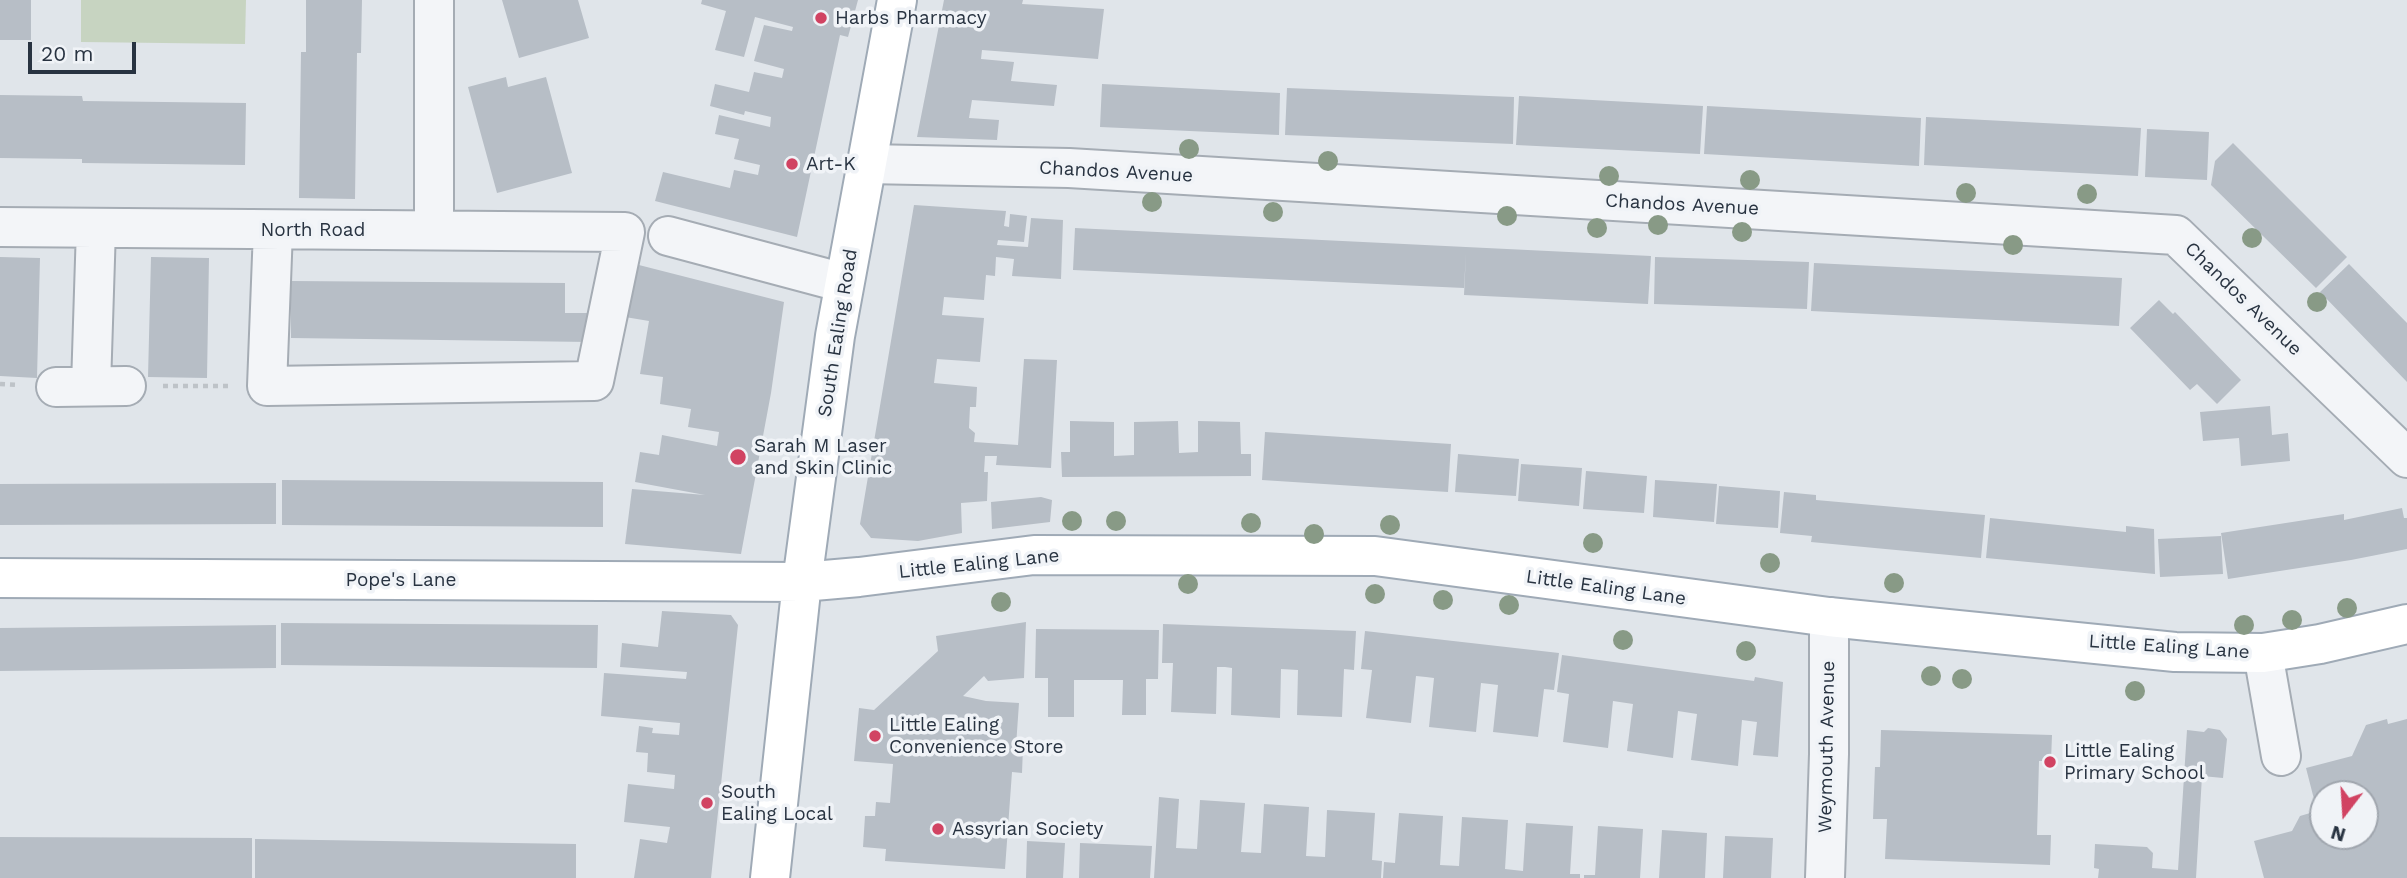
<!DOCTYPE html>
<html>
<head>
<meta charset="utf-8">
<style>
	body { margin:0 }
	#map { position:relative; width:2407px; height:878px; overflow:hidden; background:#e0e5ea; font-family:"Work Sans",sans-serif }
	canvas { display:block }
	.north { position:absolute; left:2309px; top:780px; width:70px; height:70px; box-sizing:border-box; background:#f0f3f7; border:2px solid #a0a6ae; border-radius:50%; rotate:197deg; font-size:19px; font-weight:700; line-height:28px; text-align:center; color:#283341 }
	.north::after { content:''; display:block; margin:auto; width:24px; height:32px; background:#d14362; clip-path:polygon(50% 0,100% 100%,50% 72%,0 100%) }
	.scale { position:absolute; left:28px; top:42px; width:108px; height:32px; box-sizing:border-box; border:4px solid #283341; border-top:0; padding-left:9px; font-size:21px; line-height:24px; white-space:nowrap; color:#283341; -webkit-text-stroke:5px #f0f3f7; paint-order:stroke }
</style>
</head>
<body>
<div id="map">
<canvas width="2407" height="878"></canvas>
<div class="north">N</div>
<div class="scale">20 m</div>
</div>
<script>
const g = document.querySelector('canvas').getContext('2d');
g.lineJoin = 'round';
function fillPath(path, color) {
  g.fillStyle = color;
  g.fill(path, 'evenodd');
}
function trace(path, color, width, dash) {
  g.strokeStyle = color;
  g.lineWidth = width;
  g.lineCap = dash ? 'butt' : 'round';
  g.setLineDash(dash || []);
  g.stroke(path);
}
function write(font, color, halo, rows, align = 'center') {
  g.font = font + ' "Work Sans",sans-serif';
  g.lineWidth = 7;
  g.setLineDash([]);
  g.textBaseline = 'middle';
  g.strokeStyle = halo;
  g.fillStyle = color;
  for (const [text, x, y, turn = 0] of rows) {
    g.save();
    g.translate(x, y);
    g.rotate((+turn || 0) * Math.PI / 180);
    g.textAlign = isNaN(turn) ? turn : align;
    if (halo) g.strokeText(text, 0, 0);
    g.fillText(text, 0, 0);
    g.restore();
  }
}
fillPath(new Path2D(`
	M81,0H246L245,44L81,42Z`), '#c7d4c1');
fillPath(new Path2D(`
	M0,0H31V40H0Z
	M306,0H362L361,53H357L355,199L299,198L301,52H306Z
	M502,0H578L589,38L519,58Z
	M702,0H858L848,37L840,35L797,237L655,201L663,172L730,188L734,170L758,175L760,165L734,159L739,139L715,134L719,115L770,127L771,117L745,111L744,115L710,106L715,84L749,92L754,72L782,78L784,69L754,61L764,25L792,31L793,27L755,17L744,57L715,50L726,11L701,4Z
	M944,0H1023L1022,4L1104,9L1098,59L982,50L981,59L1014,62L1011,81L1057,85L1054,106L972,100L969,118L999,120L997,140L917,137Z
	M506,77L508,87L546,77L572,173L497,193L468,87Z
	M1102,84L1280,93L1279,135L1100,127Z
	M1287,88L1514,97L1513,144L1285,135Z
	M0,95L82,96L83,101L246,103L245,165L82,163V159L0,158Z
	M1519,96L1703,106L1700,154L1516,145Z
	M1707,106L1921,118L1919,166L1704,154Z
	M1926,117L2141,128L2138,176L1924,165Z
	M2147,129L2209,132L2207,180L2145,177Z
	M2233,143L2347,257L2316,288L2211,185L2215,161Z
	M914,205L1006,211L1004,226L1009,227L1010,214L1027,216L1024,242L998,240L997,245L1028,247L1031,218L1063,220L1061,279L1012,276L1014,259L996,257L995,276L986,275L984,300L944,297L942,315L984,318L980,362L937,359L934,383L977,387L976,407H970L969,428L975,433L974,442L1018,445L1024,359L1057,360L1051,468L996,465L997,456H985L984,472H988L987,501L961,503L962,533L918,541L871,538L860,524Z
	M1075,228L1651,256L1648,304L1464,295L1466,253L1464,288L1073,270Z
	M0,257L40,258L37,378L0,376Z
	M151,257L209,258L207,378L148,377Z
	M1655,257L1809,262L1807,309L1654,304Z
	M1814,263L2122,278L2119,326L1811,311Z
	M635,264L784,302L771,393L741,554L625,544L632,489L705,495L635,482L640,452L659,455L662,435L717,446L719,432L688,427L691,409L660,404L663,377L640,374L649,321L625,317Z
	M2349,264L2407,323V382L2320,292Z
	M291,281L565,283V313H590V342L291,338Z
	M2159,300L2173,314L2175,312L2241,380L2217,404L2197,384L2190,390L2130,328Z
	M2270,406L2272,435L2288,433L2290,461L2241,466L2239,438L2203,441L2200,412Z
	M1070,421L1114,422V456L1134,455V422L1178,421L1179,453L1198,452V421L1240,422L1241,454H1251V476L1062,477L1061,452H1070Z
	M1265,432L1451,444L1448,492L1262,480Z
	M1458,454L1519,459L1516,496L1455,492Z
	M1521,464L1582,468L1579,506L1518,501Z
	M1586,471L1647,476L1644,513L1583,509Z
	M282,480L603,482V527L282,525Z
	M1655,480L1717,484L1714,522L1653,517Z
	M276,483V524L0,525V484Z
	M1719,486L1780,491L1778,528L1716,524Z
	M1784,492L1816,495V500L1985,515L1981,558L1811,542L1812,536L1780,533Z
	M1041,497L1052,500L1050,522L992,529L991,502Z
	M2402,508L2404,518H2407V549L2351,560L2228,579L2221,533L2344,514V520Z
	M1990,518L2126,532V526L2154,529L2155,574L1986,558Z
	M2221,536L2223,574L2160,577L2158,539Z
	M662,611L731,615L738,625L711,878H634L640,839L667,843L670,827L624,822L628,784L674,789L675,775L647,772L648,753L636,752L639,726L653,728L652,733L679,735L680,723L601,716L604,673L686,679L687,672L620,667L622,643L658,647Z
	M1026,622L1024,678L988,681L984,676L963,696L986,701L1019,703L1016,746L1023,747L1022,773L1012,772L1005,869L885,861L886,849L863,847L865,816H875L876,802L890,803L893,764L854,761L859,708L874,710L938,651L936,636Z
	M281,623L598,625L597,668L281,665Z
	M1163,624L1356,631L1354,670L1344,669L1342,717L1297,715L1298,670L1281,669L1280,718L1231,715L1232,668L1225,667H1217L1216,714L1171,712L1173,663H1162Z
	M276,625V668L0,671V628Z
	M1036,629L1159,630L1158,679H1146V715H1122L1123,680H1074V717H1048V678H1035Z
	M1365,631L1559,653L1554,690L1544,689L1538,737L1493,732L1498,685L1490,684L1481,683L1476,732L1429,727L1434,678L1426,677L1416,676L1411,723L1366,718L1372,670L1361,669Z
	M1562,655L1754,681L1755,677L1783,682L1778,757L1753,755L1757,722L1742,720L1738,766L1691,760L1697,714L1678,711L1673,758L1627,751L1633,704L1613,701L1608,748L1563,742L1569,694L1557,692Z
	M2387,719L2388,724L2407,719V878H2264L2254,841L2292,831L2300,816L2317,811L2306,768L2352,756L2366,725ZM2323,794H2365V836H2323Z
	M2208,728L2220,730L2227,739L2223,778L2202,776L2196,878H2098L2099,869L2094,868L2095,844L2147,847L2153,853L2152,868L2178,870L2187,730L2204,732Z
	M1881,730L2052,735L2051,761H2039L2037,835H2051L2050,865L1885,859L1887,819H1873L1875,767H1880Z
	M1159,797L1179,799L1176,848L1197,849L1200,800L1245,803L1241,852L1261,853L1264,804L1309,807L1306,856L1325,857L1327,810L1375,813L1372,860L1382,861L1381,878H1154Z
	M1399,813L1443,816L1440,865L1459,866L1462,817L1508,820L1505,869L1523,871L1526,823L1573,826L1570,874H1580V878H1383L1384,862L1395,863Z
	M1598,826L1643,829L1640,878H1584V875H1595Z
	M1662,830L1707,833L1705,878H1659Z
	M1725,836L1773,838L1771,878H1723Z
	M0,837L252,838V878H0Z
	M255,839L576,844V878H255Z
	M1027,841L1065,843L1063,878H1026Z
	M1080,843L1152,846L1150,878H1079Z`), '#b7bec6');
const minor = new Path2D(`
	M434,0V229
	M866,164L1069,168L2176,235L2407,458
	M0,227L625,232L594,381L267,386L273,230
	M668,236L844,283
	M91,386L96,228
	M56,387L126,386
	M2263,653L2281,756
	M1825,878L1829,754V617`);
const major = new Path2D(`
	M0,578L802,582L859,577L1034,555L1375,556L1829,617L2175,652L2263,653L2320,644L2407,624
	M770,878L802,582L835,336L897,0`);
trace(minor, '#a5acb4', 42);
trace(major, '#9faab6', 42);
trace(new Path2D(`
	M0,384L20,385
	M163,386H231`), '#bec3c8', 4.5, [5, 5]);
trace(minor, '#f3f5f8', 38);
trace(major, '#fff', 38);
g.fillStyle = '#889a86';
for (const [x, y] of [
	[1189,149],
	[1328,161],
	[1609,176],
	[1750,180],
	[1966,193],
	[2087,194],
	[1152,202],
	[1273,212],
	[1507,216],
	[1658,225],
	[1597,228],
	[1742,232],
	[2252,238],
	[2013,245],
	[2317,302],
	[1072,521],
	[1116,521],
	[1251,523],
	[1390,525],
	[1314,534],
	[1593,543],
	[1770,563],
	[1894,583],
	[1188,584],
	[1375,594],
	[1443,600],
	[1001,602],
	[1509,605],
	[2347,608],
	[2292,620],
	[2244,625],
	[1623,640],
	[1746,651],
	[1931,676],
	[1962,679],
	[2135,691]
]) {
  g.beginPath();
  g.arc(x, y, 10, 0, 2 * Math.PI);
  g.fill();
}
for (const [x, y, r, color] of [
	[821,18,7,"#d14362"],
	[792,164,7,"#d14362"],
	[738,457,9,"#d14362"],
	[875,736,7,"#d14362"],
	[2050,762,7,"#d14362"],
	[707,803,7,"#d14362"],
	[938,829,7,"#d14362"]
]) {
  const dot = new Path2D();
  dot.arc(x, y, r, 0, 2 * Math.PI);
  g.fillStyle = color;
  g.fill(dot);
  trace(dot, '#f0f3f7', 2.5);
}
write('19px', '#283341', '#f0f3f7', [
	["Harbs Pharmacy",835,18],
	["Art-K",806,164],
	["Sarah M Laser",754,446],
	["and Skin Clinic",754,468],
	["Little Ealing",889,725],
	["Convenience Store",889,747],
	["Little Ealing",2064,751],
	["Primary School",2064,773],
	["South",721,792],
	["Ealing Local",721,814],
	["Assyrian Society",952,829]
], 'left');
write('19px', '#283341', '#f0f3f7', [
	["Chandos Avenue",1116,172,3],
	["Chandos Avenue",1682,205,3],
	["North Road",313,230],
	["Chandos Avenue",2243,299,44],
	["South Ealing Road",838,333,-81],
	["Little Ealing Lane",979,564,-6],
	["Pope's Lane",401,580],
	["Little Ealing Lane",1606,588,8],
	["Little Ealing Lane",2169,647,4],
	["Weymouth Avenue",1827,747,-89]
]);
</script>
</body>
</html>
